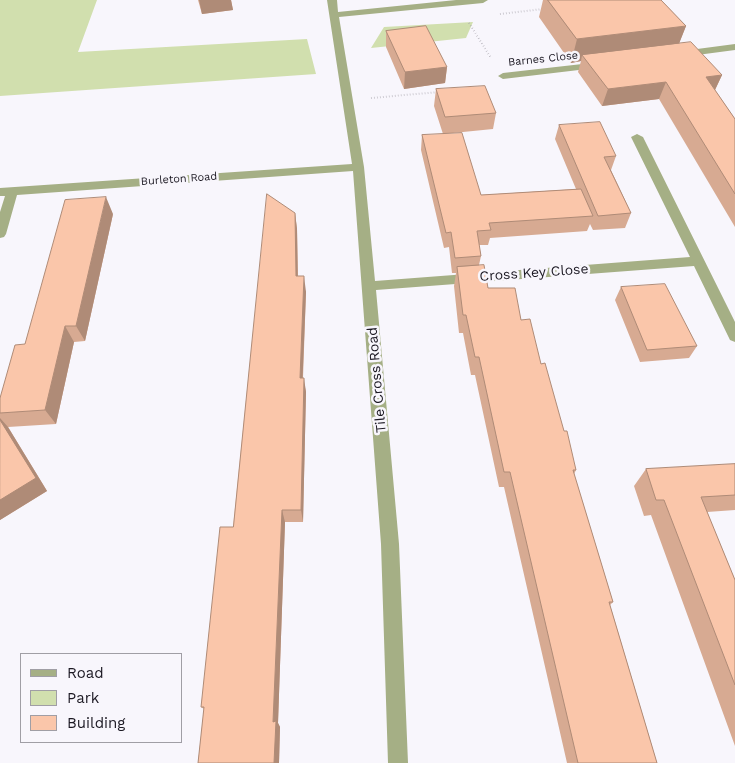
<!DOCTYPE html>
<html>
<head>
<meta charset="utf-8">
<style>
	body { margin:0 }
	#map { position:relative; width:735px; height:763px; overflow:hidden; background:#f8f6fc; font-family:"Work Sans",sans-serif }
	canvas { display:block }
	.legend { position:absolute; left:20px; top:653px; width:162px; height:90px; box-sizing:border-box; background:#f8f6fc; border:1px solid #a09ea5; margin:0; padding:6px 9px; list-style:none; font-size:15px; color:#1c1923 }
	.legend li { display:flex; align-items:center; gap:10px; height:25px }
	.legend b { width:25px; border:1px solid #a09ea5 }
</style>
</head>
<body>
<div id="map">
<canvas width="735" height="763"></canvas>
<ul class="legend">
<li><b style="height:6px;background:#a5af85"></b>Road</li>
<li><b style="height:14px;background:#d1dfae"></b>Park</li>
<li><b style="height:14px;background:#fac6aa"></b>Building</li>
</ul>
</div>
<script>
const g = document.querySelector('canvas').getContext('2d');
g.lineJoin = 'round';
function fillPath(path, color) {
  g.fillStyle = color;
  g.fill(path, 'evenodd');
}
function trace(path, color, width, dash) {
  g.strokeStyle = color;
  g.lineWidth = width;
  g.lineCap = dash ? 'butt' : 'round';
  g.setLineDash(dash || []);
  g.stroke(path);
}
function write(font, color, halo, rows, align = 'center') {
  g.font = font + ' "Work Sans",sans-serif';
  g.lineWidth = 5;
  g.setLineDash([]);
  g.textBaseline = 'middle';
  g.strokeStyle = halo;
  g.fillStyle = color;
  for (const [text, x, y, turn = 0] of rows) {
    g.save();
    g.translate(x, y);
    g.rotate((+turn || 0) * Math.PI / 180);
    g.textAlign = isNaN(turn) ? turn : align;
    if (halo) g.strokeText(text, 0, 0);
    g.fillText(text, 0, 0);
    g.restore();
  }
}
fillPath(new Path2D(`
	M0,0H97L78,52L307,39L316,74L0,96Z
	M473,22L466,38L371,48L384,27Z`), '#d1dfae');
trace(new Path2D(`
	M500,14L543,9
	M469,23L491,58
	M371,98L439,92`), '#a6a3ab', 2, [0.5, 2.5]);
fillPath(new Path2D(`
	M327,0H337L338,12L456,0H488L483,3L339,17L364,167L375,281L690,257L631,137L637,134L643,137L735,322V342L730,340L694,266L376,290L399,544L408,763H388L381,544L353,171L17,195L6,234L4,237L0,238V212L5,196H0V188L352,164Z
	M735,44V50L682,57L677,54L682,51Z
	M600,62L604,63V67L503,79L498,76L503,73Z`), '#a5af85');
fillPath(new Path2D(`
	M198,0H231L233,10L202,14Z
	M543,0H661L686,26L679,43L722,75L715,90L735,119V227L659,99L602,106L578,72L581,61L571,63L539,17Z
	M386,31L447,67L445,83L404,89L386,47Z
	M436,89L496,113L493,129L443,134L434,106Z
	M559,125L616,156L611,170L631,213L625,228L593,230L590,224L587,231L490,238L488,245H479L481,256L479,265L488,288L521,320L541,364L576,470L574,474L613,602L610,605L657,763H567L504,487H499L475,375H471L463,333H459L454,286L456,273H452L449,247L444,248L421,150L422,135L481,195L576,189L555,139Z
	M295,213L297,229L298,276L306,292L303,378L306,392L303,522H285L278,723L280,727L279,763H198L204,709L201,707Z
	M113,214L85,341L74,342L56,424L8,427L47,491L0,520V398L25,344Z
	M621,287L697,346L689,358L640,362L615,300Z
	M735,464V510L707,512L735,580V746L651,515L644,516L634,486L646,469Z`), '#d7aa92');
fillPath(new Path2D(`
	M199,0H231L233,10L202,14Z
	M686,26L677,49L582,55L581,61L571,63L577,39Z
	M447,67L445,83L404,89L405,72Z
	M722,75L714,92L706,77Z
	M666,82L659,99L602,106L608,89Z
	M106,197L113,214L85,341L76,326Z
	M295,213L297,229L298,292L296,276Z
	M304,276L306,292L302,392L300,378Z
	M65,326L74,342L56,424L45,410Z
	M304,378L306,392L303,522L301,510Z
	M0,418L8,427L47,491L0,520Z
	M282,510L285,522L278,723L280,727L279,763H274L273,722Z`), '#af8b77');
const building = new Path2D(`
	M548,0H661L686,26L577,39Z
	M426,26L447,67L405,72L386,31Z
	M691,42L722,75L706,77L735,119V194L666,82L608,89L582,55Z
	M485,86L496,113L445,117L436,89Z
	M600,122L616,156L604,157L631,213L598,216L559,125Z
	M462,133L481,195L581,189L593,216L489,223L491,230L477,231L481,256L455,258L451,232L446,233L422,135Z
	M267,194L295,213L296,276H304L300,378H304L301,510H282L273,722L276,721L274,763H198L204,707H201L220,527H233Z
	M106,197L76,326H65L45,410L0,413V398L15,345L25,344L65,200Z
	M484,265L488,288H515L521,320L530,319L541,364L545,363L564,431H567L576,470H573L613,602H609L657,763H578L510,472H504L479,357H475L466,315H463L457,267Z
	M665,284L697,346L647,350L621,287Z
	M0,420L36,478L0,500Z
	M735,464V495L701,497L735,580V685L664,500H656L646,469Z`);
fillPath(building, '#fac6aa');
trace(building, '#af8b77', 1);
write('11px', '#1c1923', '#f8f6fc', [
	["Barnes Close",543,59,-6],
	["Burleton Road",179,179,-4]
]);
write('14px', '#1c1923', '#f8f6fc', [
	["Cross Key Close",534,273,-4],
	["Tile Cross Road",377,380,-95]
]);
</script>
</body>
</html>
